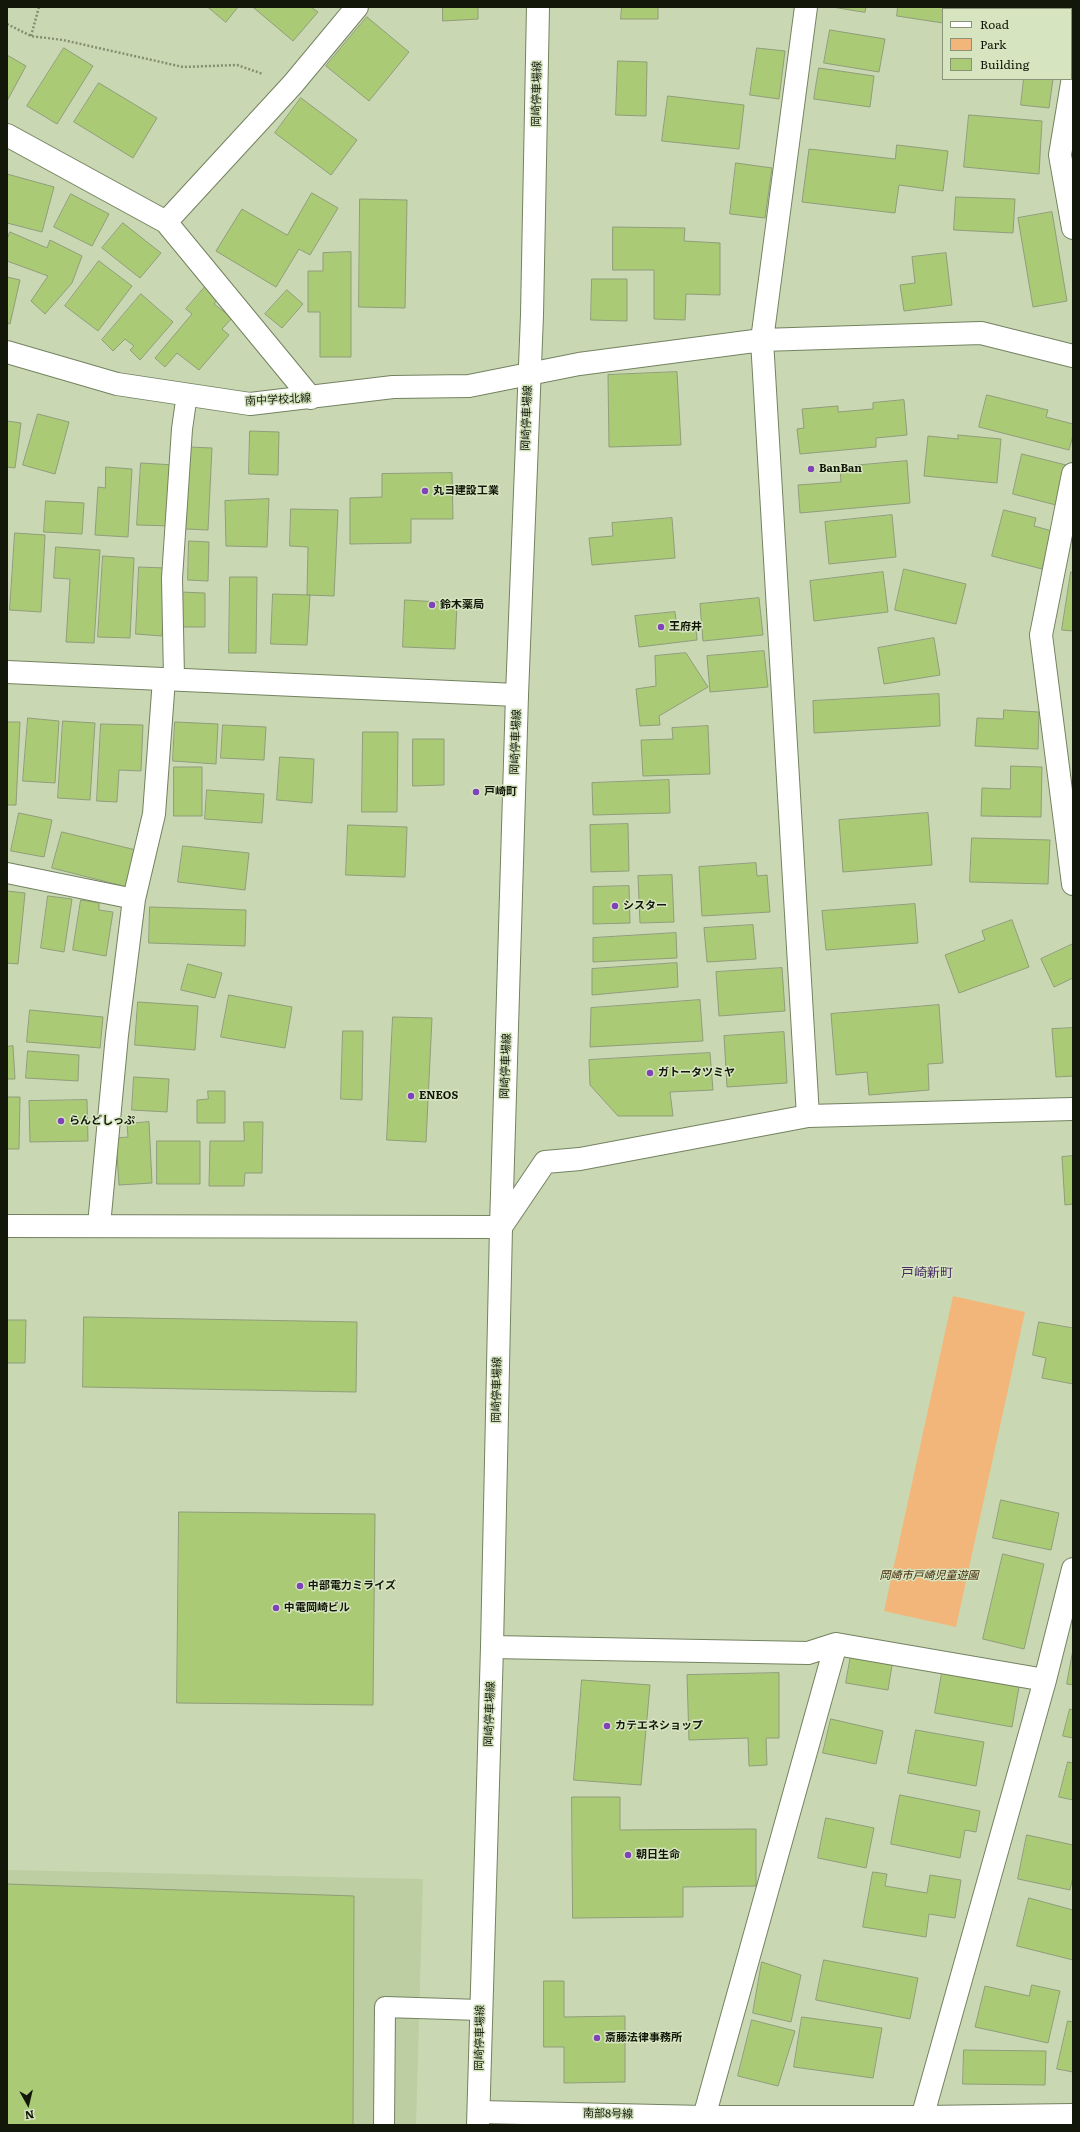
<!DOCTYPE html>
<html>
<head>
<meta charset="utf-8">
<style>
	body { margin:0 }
	#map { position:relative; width:1080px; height:2132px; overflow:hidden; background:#c9d8b3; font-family:Literata,serif }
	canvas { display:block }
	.frame { position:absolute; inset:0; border:8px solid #121709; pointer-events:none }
	.legend { position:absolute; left:942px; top:8px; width:130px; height:72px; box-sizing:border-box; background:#d6e5c0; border:1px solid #889377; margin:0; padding:5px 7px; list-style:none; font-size:12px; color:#121709 }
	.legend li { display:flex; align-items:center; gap:8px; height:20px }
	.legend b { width:20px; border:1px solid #889377 }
	.north { position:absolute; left:8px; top:2084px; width:40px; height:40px; -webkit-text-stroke:3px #d6e5c0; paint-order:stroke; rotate:172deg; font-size:11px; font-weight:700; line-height:16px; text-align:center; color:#121709 }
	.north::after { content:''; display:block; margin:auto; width:14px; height:18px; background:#121709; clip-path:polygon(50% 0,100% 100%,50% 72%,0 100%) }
</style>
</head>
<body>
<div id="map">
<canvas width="1080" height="2132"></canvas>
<div class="frame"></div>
<ul class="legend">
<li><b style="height:5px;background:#fff"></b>Road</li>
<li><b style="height:11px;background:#f2b67a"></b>Park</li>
<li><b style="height:11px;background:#abca76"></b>Building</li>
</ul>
<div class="north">N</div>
</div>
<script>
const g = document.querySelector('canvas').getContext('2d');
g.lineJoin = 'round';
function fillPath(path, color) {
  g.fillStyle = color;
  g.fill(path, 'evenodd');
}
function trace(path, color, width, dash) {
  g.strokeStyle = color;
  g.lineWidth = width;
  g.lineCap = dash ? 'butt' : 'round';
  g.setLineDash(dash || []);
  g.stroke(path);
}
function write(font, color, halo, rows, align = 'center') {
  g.font = font + ' Literata,"Noto Sans JP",serif';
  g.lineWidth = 3;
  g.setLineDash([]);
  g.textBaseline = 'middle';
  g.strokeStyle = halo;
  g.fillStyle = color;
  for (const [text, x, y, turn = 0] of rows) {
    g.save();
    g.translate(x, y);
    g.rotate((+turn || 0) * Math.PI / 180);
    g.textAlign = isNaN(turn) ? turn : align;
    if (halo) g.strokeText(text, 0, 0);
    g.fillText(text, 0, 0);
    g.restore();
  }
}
fillPath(new Path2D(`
	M7,1870L423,1879L416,2125H7Z`), '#bccea2');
fillPath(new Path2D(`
	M953,1296L1025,1312L956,1627L884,1611Z`), '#f2b67a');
const building = new Path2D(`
	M208,7H238L226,22Z
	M255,7H311L318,12L293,41L254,8Z
	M443,7H478V19L443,21Z
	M622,7H658V19H621Z
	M833,7H866L865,12Z
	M898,7H982V9H943V23L897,16Z
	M988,7H1068V9H987Z
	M367,17L409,52L369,101L326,66Z
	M830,30L885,39L879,72L824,63Z
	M64,48L93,66L57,124L27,106Z
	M757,48L785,51L779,99L750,95Z
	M7,55L26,66L7,101Z
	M618,61L647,62L646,116L616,115Z
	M819,68L874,76L870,107L814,99Z
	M1024,79H1053L1049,108L1021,105Z
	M99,83L157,118L133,158L74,122Z
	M668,96L744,105L739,149L662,141Z
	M301,98L357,140L331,175L275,133Z
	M969,115L1042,121L1039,174L964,167Z
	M897,145L948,151L943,191L899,185L895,213L802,202L809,149L895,159Z
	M736,163L772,168L765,218L730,214Z
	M7,174L54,187L42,232L7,223Z
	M312,193L338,208L310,255L299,249L276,287L216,251L242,209L287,235Z
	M71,194L109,214L92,246L54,227Z
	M956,197L1015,199L1013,233L954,230Z
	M360,199L407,200L405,308L359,307Z
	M1052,212L1067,301L1033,307L1018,218Z
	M123,223L161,253L140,278L102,248Z
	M613,227L685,228L684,241L720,243V295L686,294L685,320L654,319V270H613Z
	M10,232L47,248L50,240L82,256L72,283L45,314L31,301L48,276L7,261V240Z
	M351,252V357H320V312H308V271H323V253Z
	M946,253L952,305L904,311L900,285L915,283L912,257Z
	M99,261L132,286L98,331L65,306Z
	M7,277L20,280L10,324L7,323Z
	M592,279H627V321L591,320Z
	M205,287L219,298L214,304L232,318L222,329L229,335L199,370L177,353L165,367L155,358L192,314L186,309Z
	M287,290L303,304L282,328L265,314Z
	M141,294L173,322L140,360L130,350L134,346L125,339L113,351L102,340Z
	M677,372L681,445L609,447L608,375Z
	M987,395L1048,410L1046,417L1073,424V435L1069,450L979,427Z
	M904,400L907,435L876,438V447L800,454L797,429L804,428L802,409L838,406V412L873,409V403Z
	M38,414L69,422L55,474L23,465Z
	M7,421L21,423L15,468L7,467Z
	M250,431L279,432L278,475L249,474Z
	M958,435L1001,439L997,483L924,476L928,436L958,439Z
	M189,447L212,448L208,530L186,529Z
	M1022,454L1066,465L1056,505L1013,494Z
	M907,461L910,503L800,513L798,485L841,482L840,467Z
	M141,463L174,465L170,526L137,525Z
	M106,467L132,469L128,537L95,535L98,487L105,488Z
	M452,473L453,519H411V543L350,544V498L382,497V474Z
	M269,499L267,547L226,546L225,501Z
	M46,501L84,503L82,534L44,532Z
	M291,509L338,510L334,596L307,595L308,547L290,546Z
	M1004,510L1036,518L1034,526L1052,531L1042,569L992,556Z
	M892,515L896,557L829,564L825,522Z
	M672,518L675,558L592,565L589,538L613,536L612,523Z
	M15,533L45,535L41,612L10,610Z
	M189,541L209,542L208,581L188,580Z
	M56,547L100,550L94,643L66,642L70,579L54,578Z
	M103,556L134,558L130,638L98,637Z
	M139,567L166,568L162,636L136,634Z
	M904,569L966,584L956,624L895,610Z
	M883,572L888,612L814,621L810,581Z
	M1071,572L1073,573V631L1062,630Z
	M230,577H257L256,653H229Z
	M180,592L205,593V627H179Z
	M273,594L310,595L307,645L271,644Z
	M759,598L763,635L703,641L700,604Z
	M405,600L457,603L455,649L403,647Z
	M675,612L677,628L696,626L697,640L639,647L635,616Z
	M934,638L940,675L884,684L878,648Z
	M764,651L768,687L710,692L707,656Z
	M686,653L708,687L659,716L660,725L640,726L636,689L656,686L655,656Z
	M939,694L940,726L814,733L813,701Z
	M1004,710L1039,712L1038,749L975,746L977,718L1003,719Z
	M28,718L59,721L55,783L23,781Z
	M63,721L95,723L90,800L58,798Z
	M7,722H20L16,805H7Z
	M175,722L218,724L216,764L173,761Z
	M101,724L143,725L141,771L119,770L117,802L97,801Z
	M223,725L266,727L264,760L221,758Z
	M708,726L710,774L643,776L641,740L673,739L672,728Z
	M363,732H398L397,812H362Z
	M413,739H444V785L413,786Z
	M280,757L314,759L312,803L277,800Z
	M1011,766L1042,767L1041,817L981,816L982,788L1010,789Z
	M174,767H202V816H174Z
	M669,780L670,813L593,815L592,783Z
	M207,790L264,794L262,823L205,819Z
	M19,813L52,820L44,857L11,851Z
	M928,813L932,865L843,872L839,820Z
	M628,824L629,871L591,872L590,825Z
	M348,825L407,827L405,877L346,875Z
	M62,832L136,850L127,887L52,868Z
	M972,838L1050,840L1048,884L970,882Z
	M183,846L249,853L245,890L178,882Z
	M756,863L757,876L767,875L770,912L702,916L699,867Z
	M672,875L674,922L640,923L638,876Z
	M629,886L630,923L593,924V887Z
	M7,891L25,893L18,964L7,963Z
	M48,896L72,899L64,952L41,948Z
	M81,900L99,903V910L113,912L106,956L73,950Z
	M915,904L918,943L826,950L822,911Z
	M150,907L246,910L245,946L149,943Z
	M1012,920L1029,967L959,993L945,955L985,940L982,931Z
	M753,925L756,959L707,962L704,928Z
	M676,933L677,958L593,962V938Z
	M1073,944V978L1054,987L1041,959Z
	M677,963L678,987L592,995V969Z
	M188,964L222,973L215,998L181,990Z
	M782,968L785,1011L719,1016L716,972Z
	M229,995L292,1007L285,1048L221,1037Z
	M700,1000L703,1041L590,1047L591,1008Z
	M138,1002L198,1006L195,1050L135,1045Z
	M939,1005L943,1063L928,1064L929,1090L869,1095L867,1072L836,1075L831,1014Z
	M30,1010L103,1017L100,1048L27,1042Z
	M393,1017L432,1018L426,1142L387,1140Z
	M1073,1028V1076L1056,1077L1052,1029Z
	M343,1031H363L362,1100L341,1099Z
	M784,1032L787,1083L727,1087L724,1036Z
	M13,1046L15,1079H7V1047Z
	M28,1051L79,1055L78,1081L26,1078Z
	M710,1053L713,1090L670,1092L673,1116H618L590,1085L589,1060Z
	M134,1077L169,1079L167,1112L132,1110Z
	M208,1091H225V1123H197V1100L208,1099Z
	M7,1097H20L19,1149H7Z
	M87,1100L88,1141L30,1142L29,1101Z
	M149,1122L152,1183L119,1185L116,1138L128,1137L127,1124Z
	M244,1122H263L262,1173H245L244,1186H209L210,1141H244Z
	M157,1141H200V1184H157Z
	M1073,1156V1204L1065,1205L1062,1157Z
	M84,1317L357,1322L356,1392L83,1387Z
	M7,1320H26L25,1363H7Z
	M1039,1322L1073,1328V1384L1042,1378L1046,1358L1033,1355Z
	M1001,1500L1059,1513L1051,1550L993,1538Z
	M179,1512L375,1514L373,1705L177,1703Z
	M1003,1554L1044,1564L1024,1649L983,1639Z
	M1073,1650V1685L1067,1684Z
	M851,1655L893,1659L888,1690L846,1683Z
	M779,1673V1738H766L767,1765L749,1766L748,1738L689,1740L687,1675Z
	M942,1673L1019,1687L1012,1727L935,1713Z
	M582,1680L650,1685L641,1785L574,1780Z
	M1070,1709L1073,1710V1738L1063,1736Z
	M831,1719L883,1731L876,1764L823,1753Z
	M916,1730L984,1742L976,1786L908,1773Z
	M1068,1762L1073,1763V1800L1059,1797Z
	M900,1795L980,1811L976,1832L965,1830L960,1858L891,1844Z
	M572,1797H620V1830L756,1829V1886L683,1887V1917L573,1918Z
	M826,1818L874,1828L866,1868L818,1858Z
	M1027,1835L1073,1845V1876L1070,1890L1018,1879Z
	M873,1872L887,1874L885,1886L927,1893L930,1875L961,1880L955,1918L929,1914L926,1937L863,1927Z
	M7,1884L354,1896L353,2125H7Z
	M1029,1898L1073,1910V1960L1017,1946Z
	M824,1960L918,1978L910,2019L816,2000Z
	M762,1962L801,1975L791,2022L753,2013Z
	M544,1981H564V2017L625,2016V2082L564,2083V2047H544Z
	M1032,1985L1060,1991L1048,2043L975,2027L985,1986L1029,1996Z
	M802,2017L882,2028L873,2078L794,2067Z
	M752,2020L795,2031L778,2086L738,2076Z
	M1068,2021L1073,2022V2072L1057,2069Z
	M964,2050L1046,2051L1045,2085L963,2084Z`);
fillPath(building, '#abca76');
trace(building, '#8f9d7a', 1);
const service = new Path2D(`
	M174,678L172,578L182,429L187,394
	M7,873L134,899
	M384,2125L385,2007L480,2010`);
const minor = new Path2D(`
	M806,7L762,340L808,1116
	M1073,77L1060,155L1073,228
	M7,135L166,222L311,398
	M166,222L293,84L357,7
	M7,352L117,384L250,404L393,387L469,386L579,364L762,340L981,333L1073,356
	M1073,474L1041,635L1073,884
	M99,1225L117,1035L134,899L154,814L164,679
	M836,1644L1045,1680
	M492,1647L808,1653L836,1644L704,2117
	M479,2112L704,2117H923L1073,2115
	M920,2125L1045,1680L1073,1569`);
const tertiary = new Path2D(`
	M7,672L517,695
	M7,1226L501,1227L545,1162L580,1159L808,1116L1073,1109`);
const secondary = new Path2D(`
	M478,2125L492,1647L501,1227L517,695L532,315L538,7`);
trace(service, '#748260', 22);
trace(minor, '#748260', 24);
trace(tertiary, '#748260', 24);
trace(secondary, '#748260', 24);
trace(new Path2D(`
	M7,24L31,36L63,40L183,67L237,65L263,74
	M31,36L39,7`), '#838e72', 2.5, [2, 2]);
trace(service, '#fff', 20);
trace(minor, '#fff', 22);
trace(tertiary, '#fff', 22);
trace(secondary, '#fff', 22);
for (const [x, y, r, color] of [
	[811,469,4,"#8042b7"],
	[425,491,4,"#8042b7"],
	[432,605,4,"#8042b7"],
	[661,627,4,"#8042b7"],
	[476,792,4,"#8042b7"],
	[615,906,4,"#8042b7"],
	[650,1073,4,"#8042b7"],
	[411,1096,4,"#8042b7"],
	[61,1121,4,"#8042b7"],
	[300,1586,4,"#8042b7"],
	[276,1608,4,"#8042b7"],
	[607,1726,4,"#8042b7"],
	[628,1855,4,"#8042b7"],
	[597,2038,4,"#8042b7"]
]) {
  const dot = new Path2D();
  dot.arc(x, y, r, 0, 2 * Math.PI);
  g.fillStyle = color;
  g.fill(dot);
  trace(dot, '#d6e5c0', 1.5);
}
write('11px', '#121709', '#d6e5c0', [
	["岡崎停車場線",537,94,-89],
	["南中学校北線",278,400,-3],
	["岡崎停車場線",527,418,-88],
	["岡崎停車場線",516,742,-88],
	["岡崎停車場線",506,1066,-88],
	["岡崎停車場線",497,1390,-89],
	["岡崎停車場線",490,1714,-88],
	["岡崎停車場線",480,2038,-89],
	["南部8号線",608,2114,1]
]);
write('bold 11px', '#121709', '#d6e5c0', [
	["BanBan",819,469],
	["丸ヨ建設工業",433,491],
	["鈴木薬局",440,605],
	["王府井",669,627],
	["戸崎町",484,792],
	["シスター",623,906],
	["ガトータツミヤ",658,1073],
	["ENEOS",419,1096],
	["らんどしっぷ",69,1121],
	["中部電力ミライズ",308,1586],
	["中電岡崎ビル",284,1608],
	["カテエネショップ",615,1726],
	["朝日生命",636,1855],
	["斎藤法律事務所",605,2038]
], 'left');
write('italic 11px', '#44290b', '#d6e5c0', [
	["岡崎市戸崎児童遊園",929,1576]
]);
write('13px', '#472963', '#d6e5c0', [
	["戸崎新町",927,1273]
]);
</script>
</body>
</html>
